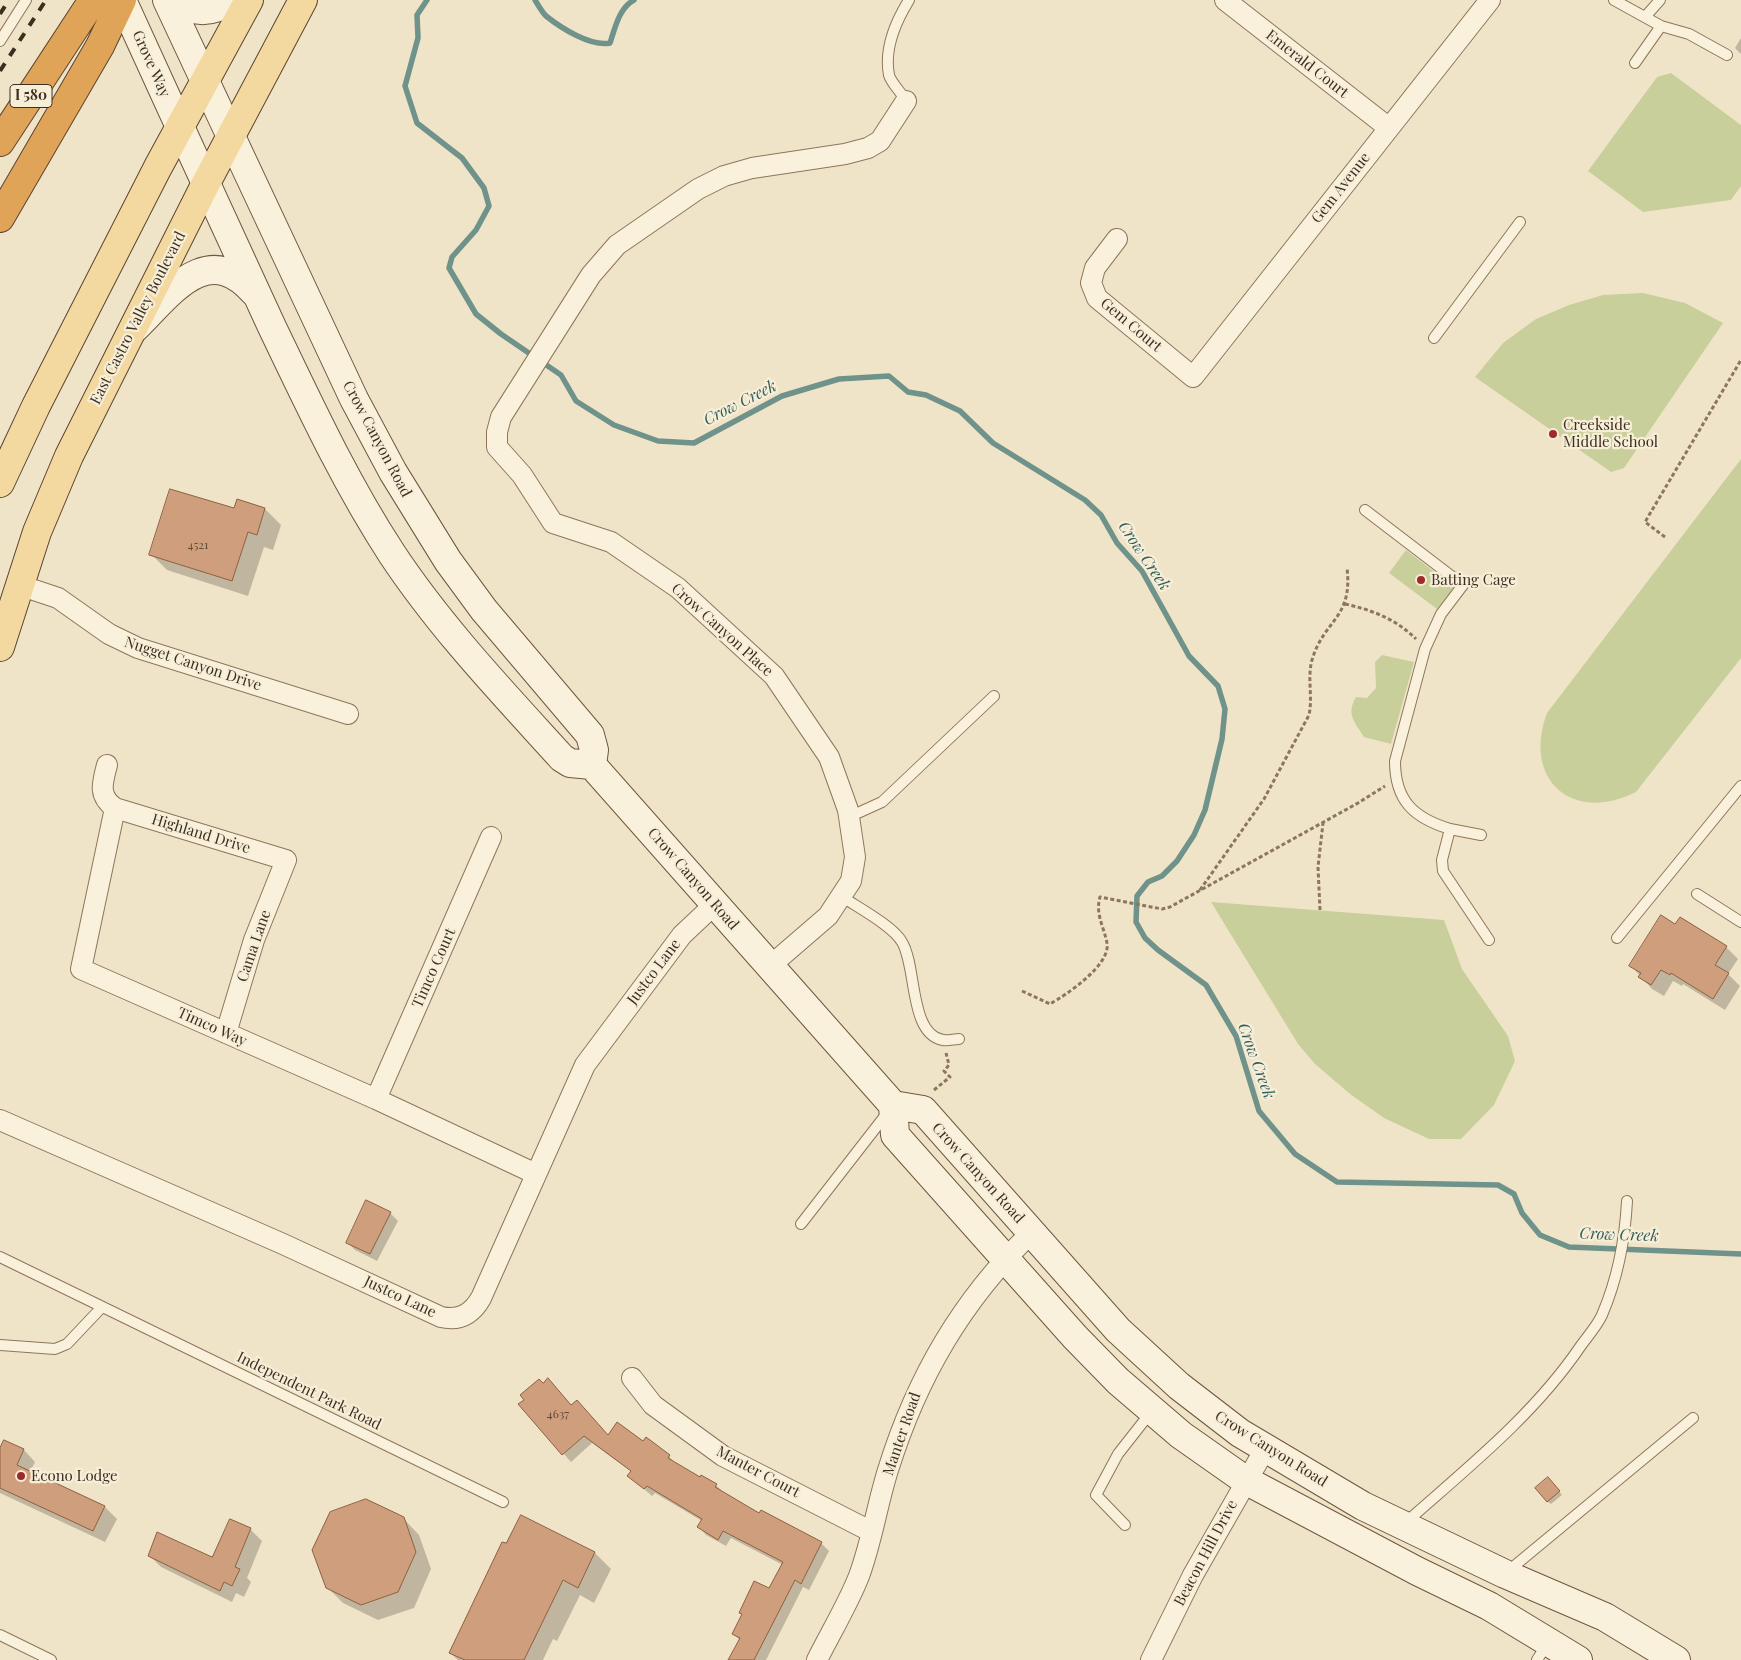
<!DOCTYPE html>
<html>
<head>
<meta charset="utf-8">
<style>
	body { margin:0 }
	canvas { display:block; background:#f0e4c8 }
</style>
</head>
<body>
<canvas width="1741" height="1660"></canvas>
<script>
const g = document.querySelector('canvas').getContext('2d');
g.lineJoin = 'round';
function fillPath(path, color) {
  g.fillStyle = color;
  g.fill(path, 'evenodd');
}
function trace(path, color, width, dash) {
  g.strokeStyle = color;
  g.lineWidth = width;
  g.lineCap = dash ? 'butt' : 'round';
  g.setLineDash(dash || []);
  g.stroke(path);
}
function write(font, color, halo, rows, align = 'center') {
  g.font = font + ' "Playfair Display",serif';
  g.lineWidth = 4.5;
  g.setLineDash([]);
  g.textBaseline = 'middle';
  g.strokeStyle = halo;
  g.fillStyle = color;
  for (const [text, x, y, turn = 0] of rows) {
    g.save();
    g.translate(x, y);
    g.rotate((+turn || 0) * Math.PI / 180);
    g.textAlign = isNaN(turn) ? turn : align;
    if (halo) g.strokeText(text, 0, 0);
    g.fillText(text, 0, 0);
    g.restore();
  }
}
fillPath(new Path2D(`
	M1671,73L1741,125V186L1731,200L1643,212L1588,171L1657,77Z
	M1643,293L1685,303L1723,323L1624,468L1611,472L1475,377L1503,343L1536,319L1569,305L1603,295Z
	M1741,459V658L1636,792C1573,824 1522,780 1547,713Z
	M1406,550L1454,587L1437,609L1389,573Z
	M1382,655L1414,662L1391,744L1364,737C1354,721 1346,714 1356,697L1367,698L1376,688L1375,662Z
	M1211,902L1444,920L1462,969L1508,1036L1515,1061L1494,1105L1461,1139H1429L1384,1118L1350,1094L1315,1064L1298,1044Z`), '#c9cf9b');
fillPath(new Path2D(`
	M1741,38V54L1735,48Z
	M238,501L265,509L281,525L273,550L264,547L248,596L167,570L151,554L235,510Z
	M1676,926L1726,947L1738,959L1728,974L1740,986L1725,1010L1683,984L1682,986L1673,981L1664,996L1652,989L1631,966Z
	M390,1213L398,1221L377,1261L355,1250L347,1242Z
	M520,1405L571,1406L608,1437L643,1443L669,1456L676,1465L716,1485L724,1493L760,1515L761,1512L821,1543L829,1551L809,1590L803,1587L766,1660H730L740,1640L733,1634L743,1615L740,1612L770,1590L783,1565L731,1538L726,1546L706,1535L699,1527L702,1521L655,1493L652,1496L629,1476L632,1472L592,1443L571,1462Z
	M4,1441L24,1450L35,1462L30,1472L105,1507L117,1519L105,1542L0,1493V1451Z
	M1552,1482L1562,1495L1551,1504L1547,1501Z
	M521,1517L595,1553L611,1569L594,1603L580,1595L557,1641L553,1639L543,1660H458L450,1653Z
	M403,1518L419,1535L431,1569L414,1608L378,1620L343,1603L327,1587Z
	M250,1529L262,1541L247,1578L251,1582L244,1597L236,1593L232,1602L161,1567L149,1555L212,1558Z`), '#0003');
trace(new Path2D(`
	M427,0L417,15L418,38L405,86L417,123L462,158L484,188L489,206L476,230L452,257L449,268L476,314L501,334L561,375L576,401L614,425L658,441L694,443L782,396L839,379L889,376L908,392L926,395L960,411L993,443L1085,500L1101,515L1117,543L1142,571L1189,656L1218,686L1225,709L1222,739L1205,810L1194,835L1177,861L1162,876L1148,882L1137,896L1136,922L1145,938L1158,950L1206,985L1236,1036L1259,1111L1295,1154L1337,1182L1498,1185L1514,1194L1522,1213L1540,1235L1569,1247L1741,1254
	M535,0C538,5 542,12 546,16C561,28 591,47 610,43C615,28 619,8 634,0`), '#6f938a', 5.5);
const building = new Path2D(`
	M170,489L234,508L237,499L265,508L257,535L248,532L232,581L149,555Z
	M1661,915L1675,924L1680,917L1727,946L1715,965L1729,973L1713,999L1671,973L1670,975L1661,970L1651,985L1638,977L1641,973L1629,966Z
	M366,1200L391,1212L370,1254L346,1243Z
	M548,1378L571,1405L577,1400L608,1435L617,1422L643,1441L646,1437L670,1455L668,1458L700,1477L701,1475L717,1484L715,1487L759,1513L761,1510L822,1542L801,1584L795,1580L754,1660H728L740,1638L732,1634L742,1614L739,1613L754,1581L769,1588L783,1562L723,1531L718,1540L697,1527L702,1519L647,1486L644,1489L627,1476L631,1471L584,1436L562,1455L518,1404L524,1400L520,1395L539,1379L543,1383Z
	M4,1440L24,1449L17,1465L105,1506L93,1531L0,1488V1448Z
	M1548,1477L1560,1491L1547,1502L1535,1488Z
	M366,1499L404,1517L416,1552L398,1592L361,1605L326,1588L312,1550L330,1512Z
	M521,1515L595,1552L578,1588L563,1580L524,1660H465L449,1653L502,1542L506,1543Z
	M230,1519L251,1528L235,1567L240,1569L232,1586L224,1582L220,1591L148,1556L157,1532L212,1557Z`);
fillPath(building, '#cf9f7d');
trace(building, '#8d5f41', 1);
const service = new Path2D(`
	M1614,0L1661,26L1689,34L1727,55
	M1645,17L1660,0
	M0,41L26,0
	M1635,63L1661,26
	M906,101C902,93 891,83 889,75C884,49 896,21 909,0
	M1434,338L1520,222
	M1365,510L1463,585L1441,614L1425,649L1395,761C1395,801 1414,818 1450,829
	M849,817L882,802L994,696
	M1481,835L1450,829L1442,860L1443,871L1489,940
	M1697,894L1741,922
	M841,896C857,907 893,926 902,942C917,967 909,1034 943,1040C948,1041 954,1039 959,1039
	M1617,938L1741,786
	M801,1224L888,1112
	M0,1257L503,1502
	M0,1345L55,1349L67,1344L102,1307
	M1404,1524C1466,1469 1533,1416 1580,1347C1587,1337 1597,1326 1602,1315C1617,1280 1625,1240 1627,1201
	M1125,1525L1096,1495L1118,1454L1151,1412
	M1507,1572L1693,1418
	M0,1635L51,1660
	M1537,1660L1547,1644`);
const minor = new Path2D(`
	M1225,0L1389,128
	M1117,239L1095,268L1091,283L1097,298L1193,377L1490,0
	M19,585L58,598L109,634L138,648L348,714
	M107,765C102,784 98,796 115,808L81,969L376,1099L536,1174
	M115,808L286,860L254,940L226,1033
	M770,966L828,916L851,881L855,857L848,810L829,757L774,676L678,588L611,542L553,523L522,475L497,447V432L501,417L591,275L617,245L698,189L724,176L752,168L845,154L868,148L880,141L906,101
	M376,1099L491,837
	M0,1120L283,1244L441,1317C459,1321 472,1314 481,1298L585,1065L682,935L715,904
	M632,1378L653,1405L723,1456L872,1532
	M817,1660C831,1632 848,1604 859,1576C872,1541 877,1505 888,1470C917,1377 962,1300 1031,1233
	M1151,1660L1193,1575L1265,1449`);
const secondary = new Path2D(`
	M122,0C172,109 221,218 272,327C309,404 345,482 392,554C441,628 503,693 562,758L570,763L592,765L893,1105L923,1110L1118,1330L1179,1386L1240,1433L1363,1506L1505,1574L1605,1617L1676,1660
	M167,0L354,399L393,472L448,561L484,610L590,735L594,750L592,765
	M173,0C191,12 211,15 229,0
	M135,328C170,294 207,239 254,292
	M893,1105L895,1135L1075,1337L1118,1381L1181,1435L1245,1480L1417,1571L1489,1606L1578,1660`);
const primary = new Path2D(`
	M0,483L36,406L158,167L249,0
	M0,647L37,532L69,456L205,185L303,0`);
const motorway = new Path2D(`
	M0,142L93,0
	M0,218L100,46L122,0`);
trace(service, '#8d765c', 12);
trace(minor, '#8d765c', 22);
trace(secondary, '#6f573f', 30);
trace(primary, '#5b4430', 30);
trace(motorway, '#5b4430', 30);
trace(new Path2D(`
	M1665,537L1645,522L1741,360
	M1345,604C1372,610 1396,619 1416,639
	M1200,890L1264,799L1309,715C1313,697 1307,678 1312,660C1324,619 1353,619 1347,568
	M1320,910L1318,867L1323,823
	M1022,991L1050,1004C1066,995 1111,965 1107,943C1104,927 1095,914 1100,897L1162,909L1170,907L1358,803L1385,786
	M934,1090L950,1077L944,1071L949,1065L946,1053`), '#8d765c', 3, [4, 2.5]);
trace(service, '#faf1dc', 10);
trace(minor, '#faf1dc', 20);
trace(secondary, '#faf1dc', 28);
trace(primary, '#f3d9a0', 28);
trace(motorway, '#e0a458', 28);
trace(new Path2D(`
	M0,14L9,0
	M0,71L46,0`), '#3d2e20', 4, [9, 9]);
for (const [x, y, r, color] of [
	[1553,434,5,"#9e2a2b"],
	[1421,580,5,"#9e2a2b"],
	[21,1476,5,"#9e2a2b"]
]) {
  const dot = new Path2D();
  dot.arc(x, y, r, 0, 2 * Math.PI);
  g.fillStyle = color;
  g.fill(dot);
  trace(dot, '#f7eed8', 2);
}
write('12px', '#624a37', null, [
	["4521",198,545],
	["4637",558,1414]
]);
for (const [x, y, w] of [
	[31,96,42]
]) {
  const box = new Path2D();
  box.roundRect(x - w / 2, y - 11.5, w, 23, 4);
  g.fillStyle = '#f7eed8';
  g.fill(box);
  trace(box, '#3d2e20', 1);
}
write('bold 14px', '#3d2e20', null, [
	["I 580",31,96]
]);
write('15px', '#3d2e20', '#f7eed8', [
	["Grove Way",151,64,66],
	["Emerald Court",1307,64,38],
	["Gem Avenue",1341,188,-52],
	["East Castro Valley Boulevard",138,318,-63],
	["Gem Court",1131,325,40],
	["Crow Canyon Road",377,439,62],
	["Crow Canyon Place",722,630,42],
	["Nugget Canyon Drive",193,664,18],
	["Highland Drive",201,834,17],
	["Crow Canyon Road",693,879,49],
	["Cama Lane",254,946,-71],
	["Timco Court",434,968,-66],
	["Justco Lane",654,972,-53],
	["Timco Way",212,1027,24],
	["Crow Canyon Road",978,1173,48],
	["Justco Lane",400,1297,25],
	["Independent Park Road",309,1391,26],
	["Manter Road",902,1434,-71],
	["Crow Canyon Road",1271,1449,32],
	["Manter Court",758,1472,28],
	["Beacon Hill Drive",1206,1553,-62]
]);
write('15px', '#3d2e20', '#f7eed8', [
	["Creekside",1563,425],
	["Middle School",1563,442],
	["Batting Cage",1431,580],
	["Econo Lodge",31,1476]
], 'left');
write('italic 16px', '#2f5d5a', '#f7eed8', [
	["Crow Creek",740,403,-27],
	["Crow Creek",1144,556,56],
	["Crow Creek",1256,1061,70],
	["Crow Creek",1619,1235,2]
]);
</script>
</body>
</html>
